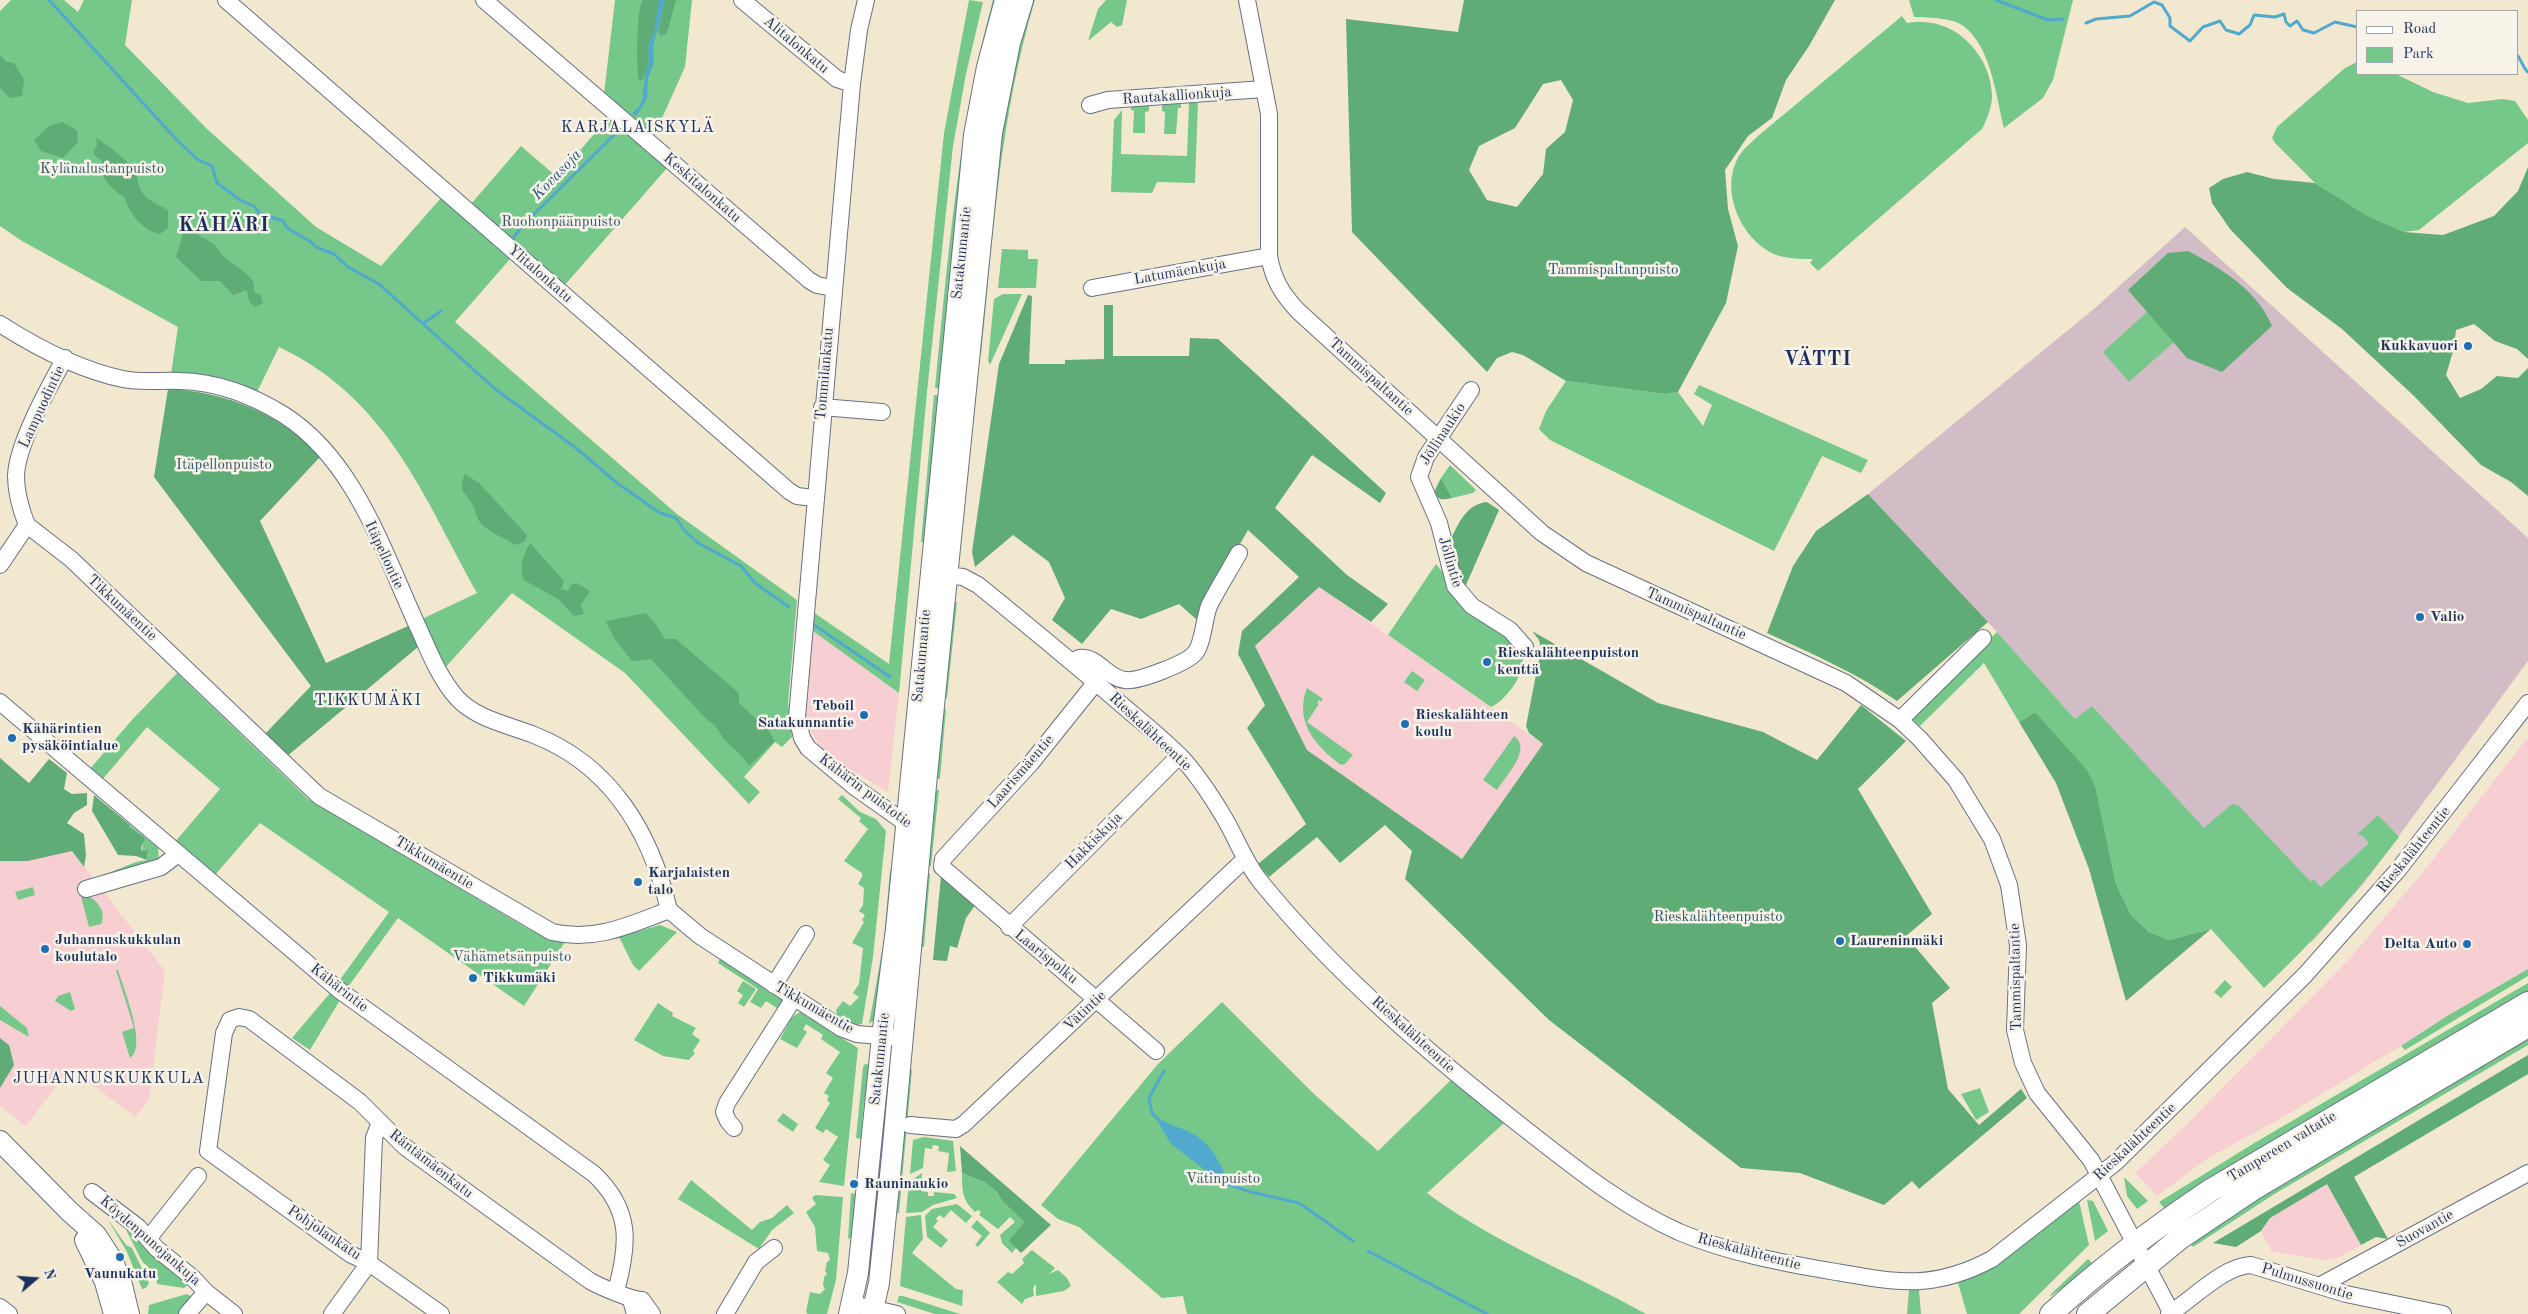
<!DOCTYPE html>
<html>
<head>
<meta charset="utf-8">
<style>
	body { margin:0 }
	#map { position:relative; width:2528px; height:1314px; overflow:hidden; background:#f2e8cf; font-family:"Old Standard TT",serif }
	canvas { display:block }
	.legend { position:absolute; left:2356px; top:10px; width:162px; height:65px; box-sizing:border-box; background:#f7f3e8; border:1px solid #9fa5b1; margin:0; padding:6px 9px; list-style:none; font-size:15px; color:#1b2f5e }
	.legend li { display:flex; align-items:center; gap:10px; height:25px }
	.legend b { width:25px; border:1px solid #9fa5b1 }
	.north { position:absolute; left:10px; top:1254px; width:50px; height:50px; -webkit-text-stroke:4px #f7f3e8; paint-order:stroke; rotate:72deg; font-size:14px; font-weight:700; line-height:20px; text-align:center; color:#1b2f5e }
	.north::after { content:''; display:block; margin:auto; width:18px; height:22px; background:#1b2f5e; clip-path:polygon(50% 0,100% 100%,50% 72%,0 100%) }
</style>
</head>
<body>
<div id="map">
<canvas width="2528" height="1314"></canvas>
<ul class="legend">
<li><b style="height:6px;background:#fff"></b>Road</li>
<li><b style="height:14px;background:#76c88a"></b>Park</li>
</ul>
<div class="north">N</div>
</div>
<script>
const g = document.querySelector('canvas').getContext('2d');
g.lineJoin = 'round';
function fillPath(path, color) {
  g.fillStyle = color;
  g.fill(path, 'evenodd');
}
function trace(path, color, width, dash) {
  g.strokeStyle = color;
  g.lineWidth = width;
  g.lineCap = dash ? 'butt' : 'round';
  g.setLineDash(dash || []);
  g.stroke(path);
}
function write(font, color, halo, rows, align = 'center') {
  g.font = font + ' "Old Standard TT",serif';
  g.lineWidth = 5;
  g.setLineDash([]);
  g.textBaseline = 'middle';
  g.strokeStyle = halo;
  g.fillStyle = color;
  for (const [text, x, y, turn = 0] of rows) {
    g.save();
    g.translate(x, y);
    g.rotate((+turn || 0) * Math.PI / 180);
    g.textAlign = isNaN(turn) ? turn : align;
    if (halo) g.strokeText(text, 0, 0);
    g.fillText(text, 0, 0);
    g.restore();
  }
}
fillPath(new Path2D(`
	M1319,587L1543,744L1462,859L1307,750L1255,647Z
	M810,629L899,693L888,792L842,765L824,752L807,726L804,715Z
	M2528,737V969L2285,1116L2208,1158L2157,1196L2135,1173L2188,1123L2352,956L2428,866Z
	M0,815L65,842L165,971L149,1100L135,1117L70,1068L26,1126L0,1106Z
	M2327,1183L2361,1245L2340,1257L2327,1260L2272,1252L2261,1231L2270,1218Z`), '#f7cfd2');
fillPath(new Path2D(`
	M2185,227L2528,538V661L2364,883L2311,943L2075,719L1997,632L1868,494L2095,308Z`), '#d2bdc6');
fillPath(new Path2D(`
	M11,0H64L78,12L84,0H132L125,45L206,128L316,227L381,266L441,198L510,259L455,322L677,514L797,600L788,703L792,737L782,747L775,742L744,777L760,792L749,804L625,673L512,593L445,668L422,619L477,593C422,494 387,398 279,347L257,392L215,377L171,374L178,327L22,241L0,226V11Z
	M615,0H692L685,67L654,136L604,94Z
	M969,0L983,2L966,74L953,146L927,392L899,693L810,629V610L889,664L944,133Z
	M993,0H999L943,389L935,388C948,258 958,127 993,0Z
	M1028,0H1035C1000,116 993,235 981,355L978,351L993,173Z
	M1106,0H1127L1122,25L1117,27L1111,22L1088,41L1098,9Z
	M1909,0H2073L2053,80L2043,98L2004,128C1996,97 1992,51 1966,28C1954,17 1930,18 1914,17Z
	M1902,16L1907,23C1951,14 1991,52 1992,96C1992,107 1987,119 1982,129L1818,271L1810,263L1813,259C1798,259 1782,259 1768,251C1738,233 1720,187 1739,156C1744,148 1751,143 1758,136Z
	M2357,62V74H2396L2433,92L2468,103L2503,99L2515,101L2528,120V143L2419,230L2404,232L2368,216L2315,183L2275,143L2272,138L2277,127L2345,68Z
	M1181,103V108H1178L1176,134H1164L1165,112L1162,111V104Z
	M1189,103H1198L1195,183L1157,182L1152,193L1111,192L1114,120L1122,110L1121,154L1187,156Z
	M1149,104V111L1145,112V133H1133L1134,111L1131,110V105Z
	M608,118L667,168L564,286L471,204L521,146L557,177Z
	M1002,249L1028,250V259H1038L1036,288H998Z
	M1003,294H1022L990,365L988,361L994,299Z
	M2147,312L2174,342L2129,382L2103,352Z
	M1566,381L1666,394L1678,392L1703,426L1712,405L1694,394L1699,385L1868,460L1861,473L1822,456L1774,551L1550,440L1539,429L1546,411Z
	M934,395L942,396L928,542H921Z
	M1450,465L1476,490L1473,493L1452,498L1441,478Z
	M1436,564L1448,579L1514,637C1518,645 1524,654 1523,663C1522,678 1504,702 1491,707L1388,635Z
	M955,602H957L947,698L944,697L952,605Z
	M1997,632L2075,719L2092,706L2204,828L2232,804L2238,805L2311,882L2313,879L2321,887L2369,843L2362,835L2360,836L2358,834L2378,815L2399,837C2358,891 2314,941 2264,988L2211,929L2169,940L2149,932L2131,915L2116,884L2096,789L2035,712L2019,722L1984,663L1920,726L1911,718Z
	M1412,671L1425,680L1417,691L1404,682Z
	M177,673L308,799L530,930L565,942L524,1006L398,918L348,987L339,981L389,912L260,823L215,875L175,842L220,789L147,727L102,780L89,770L131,721Z
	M1307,688L1323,699L1321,702L1319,700L1317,703L1319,704L1307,722L1353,755L1345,764L1341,765C1315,746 1294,721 1307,688Z
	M946,709L940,779H935L942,711Z
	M1514,736C1533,749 1505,777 1497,790L1483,780Z
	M933,789L939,790L931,866L926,865Z
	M842,795L860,812L876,819L886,831L873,957L862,1024L856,1025L837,1015L836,1010L843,1001L850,1006L859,997L853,993L859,984L863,948L852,943L864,922L862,920L865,915L859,911L863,905L864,888L858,884L862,877V873L844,861L868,829L859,821L861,818L838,799Z
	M129,824L158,848L159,859L96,878L136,862L147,860L148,850L142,851L143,843L129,827Z
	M890,870H896L875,1019L869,1024L884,940Z
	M926,873L930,874L924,947H919Z
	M33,887L35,895L18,900L15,892Z
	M84,894C96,899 107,910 101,924L89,927L81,896Z
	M660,925L677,932L639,971L633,965L619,937Z
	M720,959L783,1000L780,1010L766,1001L761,1008L750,1002L758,989L718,963Z
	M2528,969V976L2405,1050L2401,1046L2447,1016Z
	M116,970H118C123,987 148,1047 130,1058L122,1032L134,1028Z
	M2225,980L2232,987L2221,998L2214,992Z
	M743,981L756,989L744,1007L738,1003L743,995L737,991Z
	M2528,983V994L2165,1209L2159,1202L2256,1142Z
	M70,992L75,1009L71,1011L55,1001L58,996Z
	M330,993L340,1000L310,1050L292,1038Z
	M1222,1002L1314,1094L1378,1151L1451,1080L1504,1123L1427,1193C1494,1243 1573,1273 1646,1314H1187L1183,1296L1162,1298L1079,1227L1058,1219L1041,1205L1158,1064Z
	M658,1003L673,1013L672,1016L696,1028L692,1034L700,1040L693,1051L695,1053L689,1060L663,1056L634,1040Z
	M0,1006L27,1028L29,1037L0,1020Z
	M800,1012L858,1048L844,1186L819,1182L830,1165L823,1160L838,1137L826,1129L823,1133L815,1128L830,1103L827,1100L829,1096L824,1093L833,1078L826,1073L840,1052L821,1039L823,1035L806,1024L803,1029L807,1032L797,1048L780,1039L792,1017Z
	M2528,1034V1045L2276,1193L2193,1247L2188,1241Z
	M865,1064L873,1065L864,1102L861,1139L856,1138L863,1067Z
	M907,1069L912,1070L899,1213H897L896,1194Z
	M1980,1088L1989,1112L1976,1120L1961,1094Z
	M783,1113L798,1124L793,1132L777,1121Z
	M924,1137L953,1141L956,1171L947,1172L949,1153L938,1151L939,1146L933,1145L932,1149L925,1148L923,1168L910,1174L913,1140Z
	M922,1173L921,1191L928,1192V1196H934V1192L954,1194L957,1198L933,1205L922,1212L906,1213L909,1182Z
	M962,1173L984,1182L997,1192L1002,1201L1024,1222L1010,1241L1016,1248L1012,1253L1002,1243L1000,1235L1015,1222L1010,1217L998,1229L979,1215L981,1212L978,1210L975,1212C962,1200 962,1190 962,1173Z
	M2124,1177L2148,1201L2137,1209L2127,1196Z
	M691,1180L752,1230L760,1222L772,1218L787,1205L794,1213L772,1230L759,1249L678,1199Z
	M851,1193L856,1194L851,1238L848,1239Z
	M815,1195L843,1197L836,1280L827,1314H808L806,1312L810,1292L820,1294L825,1289L823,1285L824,1277L827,1274L825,1271L827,1262L830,1260L828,1253L817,1251L815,1227L806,1212L816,1204L812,1198Z
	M2087,1200L2093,1201L2108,1231L2095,1241Z
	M2079,1201L2089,1245L2019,1314H1967L1958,1283L1980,1273Z
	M957,1204L972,1216L966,1223L951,1210L944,1218L939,1215L936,1219L938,1221L933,1227L948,1240L941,1248L927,1237L925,1216L932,1209Z
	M921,1215L923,1239L912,1253L956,1289L963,1290L962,1306L900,1286L906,1217Z
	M107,1218L126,1245L132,1248L149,1283L146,1288L142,1289L127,1252Z
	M977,1220L990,1233L978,1247L975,1245L982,1236L971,1227Z
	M123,1224L190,1283L184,1288L157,1284L156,1275L142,1261Z
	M1032,1250L1055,1268L1049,1274L1058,1270L1067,1278L1071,1286L1064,1291L1036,1296V1284L1033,1288L1034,1296L1025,1299L1022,1304L997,1282L1008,1272L1012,1274L1024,1263L1022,1259Z
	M2088,1259L2094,1265L2051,1296L2050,1295Z
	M1909,1290H1919L1921,1314H1907Z
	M187,1294L192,1297L178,1314H148L149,1305Z
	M899,1296H903L960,1314H935L897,1302Z`), '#76c88a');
fillPath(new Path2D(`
	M643,0H659L654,32L648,47L649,65L642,81L639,80C636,68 636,9 643,0Z
	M665,0H676L667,33L660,36L658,30Z
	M1464,0H1835L1809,46L1786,80L1772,118L1748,136L1725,170L1728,209L1738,246L1726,303L1678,392L1666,394L1566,381L1523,355L1512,352L1497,358L1487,372L1352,232L1346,19L1458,32ZM1561,80L1573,100L1565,132L1546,149L1543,174L1517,207L1487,200L1469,170L1479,146L1515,128L1543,84Z
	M0,55L7,62L14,63L24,80L22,96L10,98L0,88Z
	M62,122L77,130L78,142L63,158L41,151L34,140L49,126Z
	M96,138C111,147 122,158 136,169C139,197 144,197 168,210V228L160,234C144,231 129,214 125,198C112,189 98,178 102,161L95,156L93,151L97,146Z
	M2528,167V359L2517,349L2495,341L2474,324L2456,330L2454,348L2446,375L2460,398L2481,389L2497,376L2518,378L2528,368V496L2511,482L2481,465L2414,396L2342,329L2287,288L2230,229L2212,203L2209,188L2223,179L2247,172L2274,179L2315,183L2368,216L2404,232L2443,235L2494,216L2518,191Z
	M186,223L200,236L214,244L223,256L247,274L253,281L255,293L260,294L263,303L255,307L249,302L247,290L233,295L220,281H201L176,257Z
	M2188,251C2221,268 2258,291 2272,326L2222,372L2187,358L2128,290L2168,253Z
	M1028,295L1032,296L1029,364H1065V360L1104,359V305H1113V356H1189L1190,338L1218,339L1386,493L1380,503L1312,455L1275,508L1347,575L1388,604L1371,622L1319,587L1255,646L1307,750L1462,859L1543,744L1529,733L1526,726L1541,649L1539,640L1532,631L1658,703L1763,732L1817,760L1861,705L1906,741L1858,789L1932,914L1906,936L1950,988L1932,1003L1948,1089L1979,1125L2021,1089L2027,1098L1919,1189L1912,1181L1884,1205L1800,1173L1741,1168L1549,1020L1405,879L1412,851L1385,825L1340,863L1317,837L1269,877L1258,864L1306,824L1247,728L1265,705L1238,654L1242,631L1299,577L1248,530L1197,620L1179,604L1141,619L1111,609L1082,644L1052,620L1065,598L1049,562L1013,535L975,567L972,552L999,364Z
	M168,389C227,392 280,413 320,457L260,521L326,663L408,626L418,647L286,757L264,735L311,686L154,477Z
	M465,474L479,483L527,535L525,541L516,545C505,538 487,532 479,521C476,517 476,510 473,506C467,492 456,492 465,474Z
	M1441,478L1452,498C1442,500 1439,501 1434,492Z
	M1868,494L1988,622L1897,701C1857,673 1812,654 1767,633L1793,566L1816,531Z
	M1487,502L1499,510L1466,585L1457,580L1451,539C1459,522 1467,504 1487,502Z
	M530,543L564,581L561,589L568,591L571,585L577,583L590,591L581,605L584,614L574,616L558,599L524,580C519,565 523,556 530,543Z
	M646,613L655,623L665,639H676L739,693V703L769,731L775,741L749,766C743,755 734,750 725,740C719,732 717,725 707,720L651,659L632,661L614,638L606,621Z
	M2035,712L2087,770L2096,789L2116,884L2131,915L2149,932L2169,940L2211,929L2126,1001L2089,869L2056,783L2019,722Z
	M0,758L29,783L49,759L67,773L64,789L72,794L87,793V805L74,813L67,823L84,834L86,855L84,867L72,851L28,861H0Z
	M94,795L129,824V827L145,838L141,848L142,851L148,850L147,860L136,856L118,855L92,811Z
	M941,876L976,904L966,918L957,948L950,946L947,961L933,960Z
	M0,1038L9,1045L14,1065L0,1088Z
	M2528,1055V1074L2354,1177L2388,1239L2376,1237L2361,1245L2327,1184L2270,1218L2261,1231L2236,1247L2213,1243Z
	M960,1146L1051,1225L1021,1253L1009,1241L1024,1222L1002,1201L997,1192L984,1182L962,1173Z`), '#60ac76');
fillPath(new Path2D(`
	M659,0H665L653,47L654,63L648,78L647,99L636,116L632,113L639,107L642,100L645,75L649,65L648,47L654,32Z
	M1162,1120C1173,1127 1184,1128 1195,1135C1215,1147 1218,1164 1230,1182L1226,1186L1171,1144L1159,1124Z`), '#51a9ce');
trace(new Path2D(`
	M49,0L175,138L197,159L212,166L217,183L240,200L255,207L259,213L283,221L287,228L311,242L316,247L334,254L348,267L379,284L495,389L576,448L617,483L660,513L676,518L685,531L698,543L741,566L755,583L789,607
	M1996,0L2048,20L2063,19
	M2086,23L2096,19L2130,16L2154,2L2162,5L2170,18V26L2190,41L2203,27L2220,21L2226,30L2239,34L2250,25L2254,15L2275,17L2284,14L2286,22L2290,26L2297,21L2303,30L2314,33L2335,22L2357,27
	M2517,55C2522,60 2522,67 2528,72
	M514,237L522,226L617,132
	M424,323L441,311
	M813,624L890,677
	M1161,1122L1152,1113L1149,1098L1164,1071
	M1228,1184L1247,1191L1299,1203L1353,1241
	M1368,1251L1487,1314`), '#51a9ce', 3);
const minor = new Path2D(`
	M226,0L789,491L797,496L814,498
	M484,0L809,280L817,285L833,288
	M742,0L837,79L852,84
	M866,0L859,30L852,84L797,717L802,738L808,748L856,788L914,829
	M1247,0L1269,114V256C1273,279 1282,294 1298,311L1542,533L1586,563L1846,683L1900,720L1920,739L1956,780L1992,839L2009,885L2018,945L2015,1030L2023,1063L2037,1093L2091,1160L2172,1314
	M1090,105L1108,100L1264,89
	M1092,288L1269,256
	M0,324C36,347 80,370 123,379C142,383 161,380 180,381C217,382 252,395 284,415C355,460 384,553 418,627C429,651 439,678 457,698C476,719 509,725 534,735C611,765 651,833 669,910
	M1471,390L1426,457L1419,477L1439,523L1455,586L1472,606L1510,630L1525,647
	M822,407L882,412
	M27,525L71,559L319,796L552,932C595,942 630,925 669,910L700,936L841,1028L857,1034L893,1037
	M27,525C21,510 16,493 16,476C17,444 49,387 65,358
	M0,565L27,525
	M935,574L963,577L978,585C1026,624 1075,664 1122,705C1141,721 1162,738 1180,756C1198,775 1212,797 1225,819C1237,840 1245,862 1260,881C1337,976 1433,1057 1529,1132C1576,1169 1624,1207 1679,1232C1729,1253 1783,1263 1836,1272C1898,1283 1934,1290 1992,1259L2115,1163L2305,975L2398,870L2528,703
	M1073,662L1079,658C1099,656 1106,678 1125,680C1138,682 1187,663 1195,653C1203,644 1204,619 1209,606C1218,588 1229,571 1239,553
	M1096,682L1031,763L943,859L942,867L1156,1051
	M0,702L339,990L594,1174C632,1210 629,1244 616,1291
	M1900,720L1983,638
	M86,889L161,867L178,854
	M1009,927L1179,756
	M774,985L806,934
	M910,1125L956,1129L964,1124L1245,859
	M734,1128L728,1121L724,1112L727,1103L794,998
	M92,1192L138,1227L156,1248L193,1278L206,1292
	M148,1239L198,1176
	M2321,1285L2528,1173
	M631,1300L635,1314
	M852,1304L897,1314
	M0,1307L9,1314
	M187,1314L206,1292L234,1314
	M332,1314L369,1263L374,1138L380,1122
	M441,1314L369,1263L350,1254L208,1151L224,1033L230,1020L239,1017L249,1019L360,1102L405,1147L590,1281C601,1287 631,1300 642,1300L652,1314
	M725,1314L756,1262L774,1248
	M2169,1314C2193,1299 2223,1266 2251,1265L2346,1294L2443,1314`);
const major = new Path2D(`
	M0,1141L70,1212L96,1235L113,1261L122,1285L129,1314
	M85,1240L105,1282L114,1314
	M849,1314L858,1273L882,1036L896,929L974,135L987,67L1005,0
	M872,1314L879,1283L892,1156L926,785L992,133L1010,43L1023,0`);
const highway = new Path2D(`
	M2051,1314C2101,1268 2154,1228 2211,1190L2528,1003
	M2088,1314L2180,1238L2253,1189L2528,1026`);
trace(minor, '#667086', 18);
trace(major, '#667086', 22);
trace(highway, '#667086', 24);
trace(minor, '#fff', 16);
trace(major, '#fff', 20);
trace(highway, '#fff', 22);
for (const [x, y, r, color] of [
	[2468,346,5,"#1f6fb2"],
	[2420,617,5,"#1f6fb2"],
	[1487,662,5,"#1f6fb2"],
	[864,715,5,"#1f6fb2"],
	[1405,724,5,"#1f6fb2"],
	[12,738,5,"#1f6fb2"],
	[638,882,5,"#1f6fb2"],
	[1840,941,5,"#1f6fb2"],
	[2467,944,5,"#1f6fb2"],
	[45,949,5,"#1f6fb2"],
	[473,978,5,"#1f6fb2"],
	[854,1184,5,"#1f6fb2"],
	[120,1257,5,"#1f6fb2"]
]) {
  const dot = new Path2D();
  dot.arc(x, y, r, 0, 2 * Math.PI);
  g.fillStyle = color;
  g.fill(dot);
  trace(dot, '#f7f3e8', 2);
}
write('15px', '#1b2f5e', '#f7f3e8', [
	["Alitalonkatu",796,45,40],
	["Rautakallionkuja",1177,96,-4],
	["Keskitalonkatu",702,188,41],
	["Satakunnantie",962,253,-84],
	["Latumäenkuja",1180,272,-10],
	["Ylitalonkatu",540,274,41],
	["Tommilankatu",825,374,-85],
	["Tammispaltantie",1371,377,42],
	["Lampuodintie",42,407,-65],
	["Jöllinaukio",1443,434,-57],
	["Itäpellontie",384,555,65],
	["Jöllintie",1450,562,73],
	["Tikkumäentie",122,608,43],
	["Tammispaltantie",1696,614,24],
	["Satakunnantie",922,656,-85],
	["Rieskalähteentie",1150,732,43],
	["Laarismäentie",1021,772,-49],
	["Kähärin puistotie",865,791,37],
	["Hakkiskuja",1094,841,-45],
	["Rieskalähteentie",2414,850,-51],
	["Tikkumäentie",434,863,31],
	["Laarispolku",1046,957,39],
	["Tammispaltantie",2016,977,-91],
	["Kähärintie",339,988,38],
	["Tikkumäentie",814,1008,30],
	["Vätintie",1085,1011,-43],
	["Rieskalähteentie",1413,1035,42],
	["Satakunnantie",880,1059,-84],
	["Rieskalähteentie",2135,1142,-43],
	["Tampereen valtatie",2282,1147,-31],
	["Räntämäenkatu",431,1164,38],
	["Suovantie",2425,1229,-29],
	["Pohjolankatu",324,1233,34],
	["Köydenpunojankuja",150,1241,41],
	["Rieskalähteentie",1749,1252,15],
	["Pulmussuontie",2307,1282,17]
]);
write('15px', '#325569', '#f7f3e8', [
	["Kylänalustanpuisto",102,169],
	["Ruohonpäänpuisto",561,222],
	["Tammispaltanpuisto",1613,270],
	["Itäpellonpuisto",224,465],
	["Rieskalähteenpuisto",1718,917],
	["Vähämetsänpuisto",512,957],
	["Vätinpuisto",1223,1179]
]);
write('bold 15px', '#1b2f5e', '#f7f3e8', [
	["Kukkavuori",2458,346,"right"],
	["Valio",2430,617],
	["Rieskalähteenpuiston",1497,653],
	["kenttä",1497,670],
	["Teboil",854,706,"right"],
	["Satakunnantie",854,723,"right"],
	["Rieskalähteen",1415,715],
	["koulu",1415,732],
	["Kähärintien",22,729],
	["pysäköintialue",22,746],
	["Karjalaisten",648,873],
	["talo",648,890],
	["Juhannuskukkulan",55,940],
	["koulutalo",55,957],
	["Laureninmäki",1850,941],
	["Delta Auto",2457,944,"right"],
	["Tikkumäki",483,978],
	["Rauninaukio",864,1184],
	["Vaunukatu",120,1274,"center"]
], 'left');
g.letterSpacing = '1px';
write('16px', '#1b2f5e', '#f7f3e8', [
	["KARJALAISKYLÄ",638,128],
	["TIKKUMÄKI",368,701],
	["JUHANNUSKUKKULA",109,1079]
]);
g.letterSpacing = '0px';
write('italic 16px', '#2b5480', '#f7f3e8', [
	["Kovasoja",557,175,-46]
]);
g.letterSpacing = '1px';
write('bold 20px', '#1b2f5e', '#f7f3e8', [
	["KÄHÄRI",224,226],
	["VÄTTI",1818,360]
]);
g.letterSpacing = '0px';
</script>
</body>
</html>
